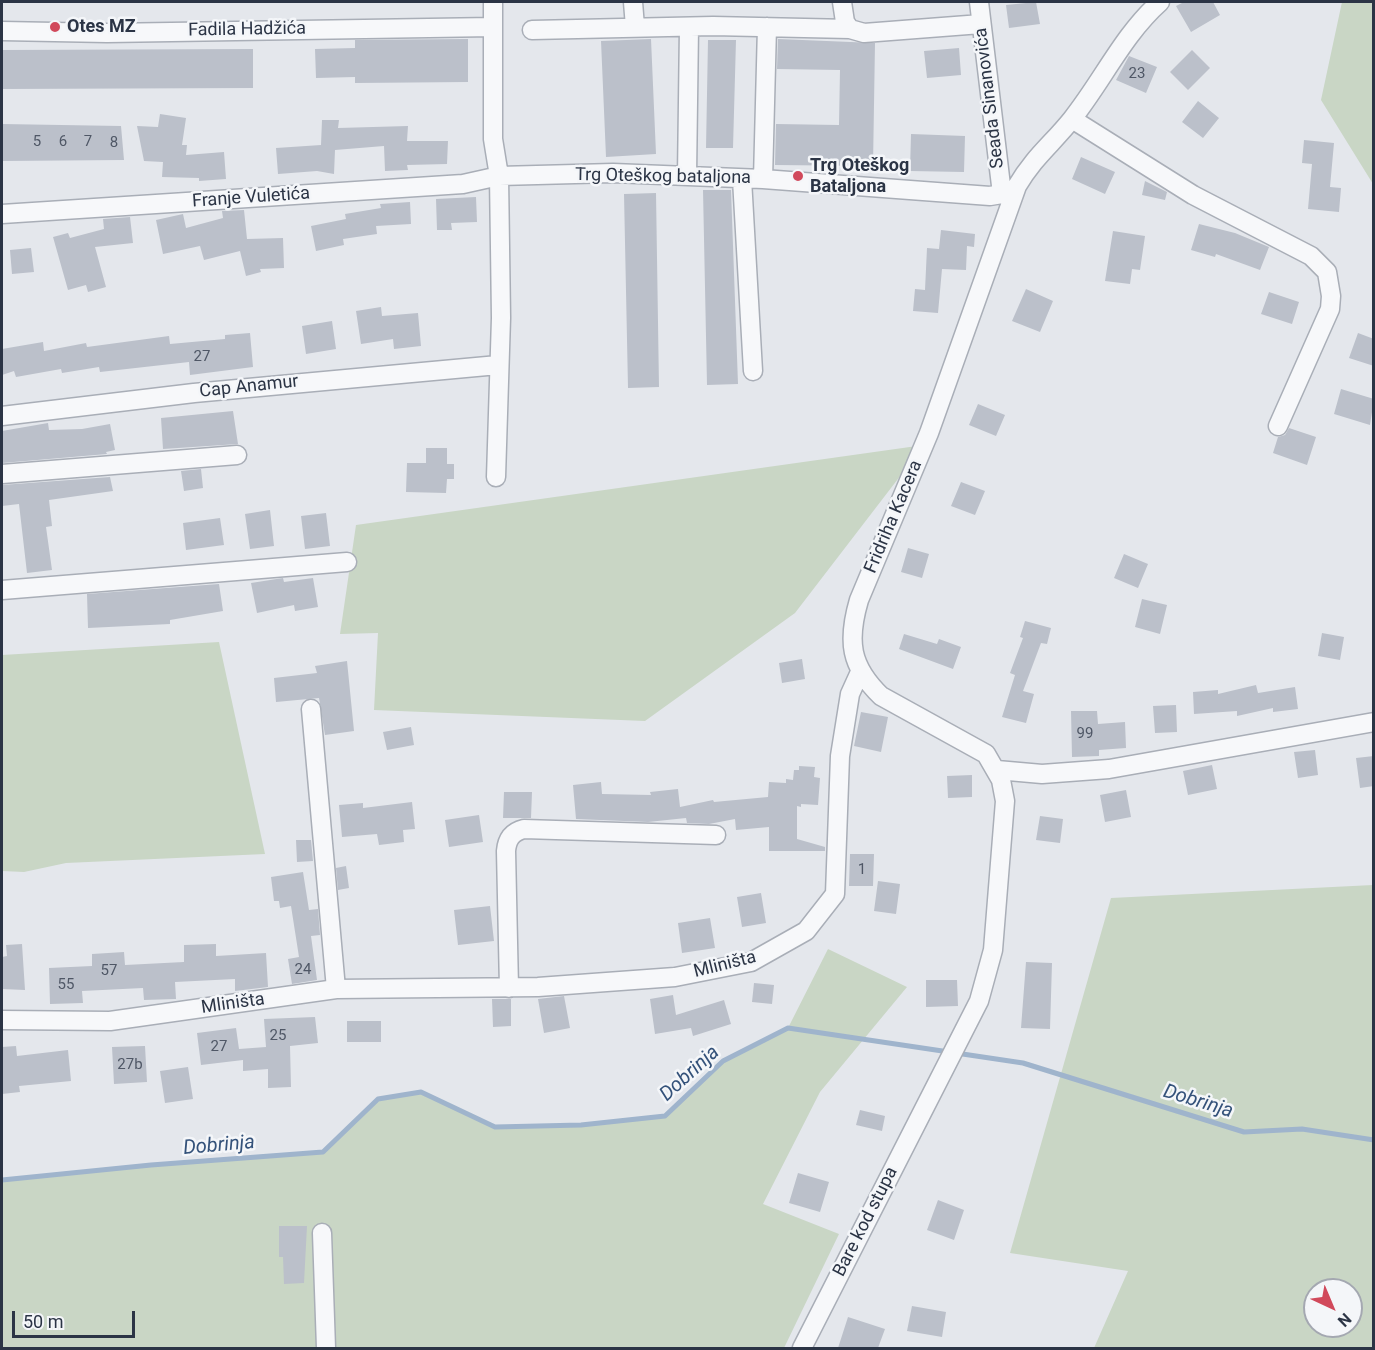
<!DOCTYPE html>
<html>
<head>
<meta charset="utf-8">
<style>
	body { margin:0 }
	#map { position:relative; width:1375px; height:1350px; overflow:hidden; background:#e4e7ec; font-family:Roboto,sans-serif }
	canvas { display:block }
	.frame { position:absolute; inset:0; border:3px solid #2b3445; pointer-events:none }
	.north { position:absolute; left:1303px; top:1278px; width:60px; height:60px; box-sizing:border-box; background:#f4f6f9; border:2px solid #a4a8b1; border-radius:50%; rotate:136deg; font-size:16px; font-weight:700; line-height:24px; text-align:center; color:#2b3445 }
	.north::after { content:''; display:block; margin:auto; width:21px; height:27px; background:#d1495b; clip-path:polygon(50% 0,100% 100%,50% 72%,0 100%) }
	.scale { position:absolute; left:12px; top:1311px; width:123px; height:27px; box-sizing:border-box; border:3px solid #2b3445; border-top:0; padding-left:8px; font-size:18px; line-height:21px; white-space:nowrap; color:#2b3445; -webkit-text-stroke:4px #f4f6f9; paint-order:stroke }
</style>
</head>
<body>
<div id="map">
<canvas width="1375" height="1350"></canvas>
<div class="frame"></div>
<div class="north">N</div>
<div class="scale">50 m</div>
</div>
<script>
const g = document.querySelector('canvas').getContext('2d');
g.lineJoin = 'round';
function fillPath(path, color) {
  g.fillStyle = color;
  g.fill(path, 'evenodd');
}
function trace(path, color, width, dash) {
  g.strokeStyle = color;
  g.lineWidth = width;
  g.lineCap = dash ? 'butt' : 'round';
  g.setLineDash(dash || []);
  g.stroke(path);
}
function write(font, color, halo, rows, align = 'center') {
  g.font = font + ' Roboto,sans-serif';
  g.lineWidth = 5;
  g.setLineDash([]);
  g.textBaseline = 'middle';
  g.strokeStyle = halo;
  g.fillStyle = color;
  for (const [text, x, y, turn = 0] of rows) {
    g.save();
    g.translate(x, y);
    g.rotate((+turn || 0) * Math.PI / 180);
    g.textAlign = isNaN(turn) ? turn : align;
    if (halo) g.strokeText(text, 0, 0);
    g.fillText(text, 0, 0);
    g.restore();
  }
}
fillPath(new Path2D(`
	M1342,2H1373V184L1321,100Z
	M924,445L795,613L645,721L374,710L378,633L340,634L356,525Z
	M219,642L265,854L66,863L24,872L2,871V655Z
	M1373,885V1348H1094L1128,1271L1010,1253L1111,898ZM1315,1290H1351V1326H1315Z
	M828,949L907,987L820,1092L763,1204L839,1234L784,1348H2V1180L151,1165L323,1152L378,1099L421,1092L495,1127L581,1125L665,1116L723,1061L788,1028Z`), '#c9d6c5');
trace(new Path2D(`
	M2,1180L151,1165L323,1152L378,1099L421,1092L495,1127L581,1125L665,1116L723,1061L788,1028L1023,1063L1244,1132L1302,1129L1374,1140`), '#9fb4cc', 5);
fillPath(new Path2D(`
	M1036,2L1040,24L1009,28L1006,5Z
	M1184,2H1213L1220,15L1191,32L1176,6Z
	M468,39V82L355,83V77L316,78L315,49L355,48V40Z
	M651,39L656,154L606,157L601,41Z
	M778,39L875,43L873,166L775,165L776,124L839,125L840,70L777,69Z
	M708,40H736L733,148H706Z
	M959,48L961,75L927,78L924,51Z
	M253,49V88L2,89V50Z
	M1192,50L1210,68L1188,90L1170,72Z
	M1129,56L1157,67L1146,93L1116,80Z
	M1198,101L1219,118L1203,138L1182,122Z
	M160,114L186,118L182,145H187L186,155L224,152L226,179L199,181V178L162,177L163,162L144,161L137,126L158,127Z
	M322,120H339L338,128L408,126L407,141H448L447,164L407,165L408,170L385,171L384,146L335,150L334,174L317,171L278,174L276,148L321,145Z
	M2,124L121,126L124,160L2,161Z
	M911,134L965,136L964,172L910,171Z
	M1304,140L1334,143L1330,187L1341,188L1339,212L1308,209L1312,164L1302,163Z
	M1081,157L1115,172L1105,194L1072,179Z
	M1145,181L1167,192L1165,200L1142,195Z
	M703,190H731L738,384L707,385Z
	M656,193L659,387L628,388L624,194Z
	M476,197L477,222L451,223L452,230H437L436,199Z
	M410,202L411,224L376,226L377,234L343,239L344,245L316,251L311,226L346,219L345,214L381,208L380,204Z
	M244,210L247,239L283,238L284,268L260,269L261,272L246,276L240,251L204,260L200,246L163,254L156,220L183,214L186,228L223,218L222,211Z
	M130,217L133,243L95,247L106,287L88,292L86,285L68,290L53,237L68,233L70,238L104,229L103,219Z
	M1199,224L1235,233L1269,247L1260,270L1216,254L1215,257L1191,250Z
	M941,230L975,234L974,247L967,246L966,270L942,269L938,313L913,311L915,289L925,290L927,248L939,249Z
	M1113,231L1145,236L1140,270L1132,269L1130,284L1105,281Z
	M31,248L34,272L12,274L10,250Z
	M1026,289L1053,301L1040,332L1012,321Z
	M1269,292L1299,302L1292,324L1261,314Z
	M381,307L382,316L418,313L421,346L394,349L393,339L361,344L356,311Z
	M332,321L336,349L306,354L302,326Z
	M250,333L253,367L190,375L189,362L100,372L99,367L62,373L61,369L16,377L14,371L2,375V349L43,342L44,351L86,343L87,347L169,336L170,344L225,339V335Z
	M1358,333L1374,339V366L1349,358Z
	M1341,389L1374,399L1370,425L1334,414Z
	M978,404L1005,415L996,436L969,425Z
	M233,411L238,444L163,449L161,418Z
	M48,423L49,430L82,429L110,424L115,450L106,452L107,454L2,463V431Z
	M1289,428L1316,437L1307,465L1273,453L1278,437L1285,435Z
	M426,448H447V464H454V479H447L446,493L406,492L407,463H426Z
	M201,469L203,488L184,491L181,471Z
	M110,477L113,491L49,500L52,526L46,527L52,570L27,573L19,504L2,506V485Z
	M961,482L985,491L975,515L951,506Z
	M270,510L274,546L250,549L245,514Z
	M326,513L330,546L305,549L301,516Z
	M220,518L224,545L186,550L183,523Z
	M908,548L929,554L922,578L901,572Z
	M1124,554L1148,564L1138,588L1114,578Z
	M283,578L284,582L313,578L318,607L295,611L294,605L257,613L251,583Z
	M219,584L223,611L170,620V624L88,628L87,594Z
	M1142,599L1167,605L1160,634L1135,627Z
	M1025,621L1051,628L1047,644L1041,643L1023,691L1034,694L1026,723L1002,717L1015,675L1010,673L1023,638L1020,637Z
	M1322,633L1344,637L1340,660L1318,656Z
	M904,634L937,644L939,639L961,647L953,669L899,649Z
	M802,659L805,679L782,683L779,663Z
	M347,661L354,731L325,735L319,698L276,702L274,678L317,673L315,666Z
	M1256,685L1258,693L1295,687L1298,709L1273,712V708L1237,716V711L1194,714L1193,692L1218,690V694Z
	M1176,705L1177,732L1155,733L1153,706Z
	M1071,711H1097L1098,724L1125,722L1126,748L1099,750V756L1072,757Z
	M861,712L888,717L881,752L854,746Z
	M411,727L414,745L387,750L383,732Z
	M1315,750L1318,775L1298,778L1294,752Z
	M1374,756V786L1360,788L1356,758Z
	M1212,765L1217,789L1188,795L1183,771Z
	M799,766L815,767L814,777L820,778L818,805L801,804V807L797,806V839L825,847V851H769V827L736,830L735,819L709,824L687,823L686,818L648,822L576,819L573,785L601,782L602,794L651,795L650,792L678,789L680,807L713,800L714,802L768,797L769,782L786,783V779L793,780L794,770H799Z
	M972,775V797L948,798L947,776Z
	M1126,790L1131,817L1105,822L1100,795Z
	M504,792H532L531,818H503Z
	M412,802L415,829L403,830L404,842L379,845L377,834L342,837L339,805L363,803V808Z
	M479,815L483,842L449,847L445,820Z
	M1040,816L1063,819L1060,843L1036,840Z
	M296,840H311L313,861L297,862Z
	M850,854H874L873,886H849Z
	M346,866L349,888L338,890L336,868Z
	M303,872L309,910L318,909L320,935L311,936L317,980L292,984L288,959L299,957L291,906L280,908L279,901H274L271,877Z
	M878,881L900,884L896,914L874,911Z
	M761,893L766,923L742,927L737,897Z
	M490,906L494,941L458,945L454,910Z
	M710,918L715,948L682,953L678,923Z
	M22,944L25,990L2,989V957L7,956L6,945Z
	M216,944V956L266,953L268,987L235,991V979L175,982L176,999L144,1000L143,988L82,991L83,1003L50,1004L49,968L92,966V954L124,952L125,965L184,962V945Z
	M1026,962L1052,963L1050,1029L1021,1028Z
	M926,980H957L958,1006L926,1007Z
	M754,983L774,985L772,1004L752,1002Z
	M673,995L676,1015L724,1000L731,1024L693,1036L691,1028L655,1034L650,999Z
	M564,996L570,1028L544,1033L538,999Z
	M492,999H511V1026L493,1027Z
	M315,1017L318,1043L290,1046L291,1087L268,1088V1069L243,1071V1060L201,1065L197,1033L236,1028L239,1049L266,1047L264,1019Z
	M347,1021H381V1042H347Z
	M16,1046L17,1056L68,1050L71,1081L19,1086L20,1092L2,1094V1047Z
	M145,1046L147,1082L114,1084L112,1047Z
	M188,1067L193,1099L165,1103L160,1071Z
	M860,1110L885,1116L882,1131L856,1125Z
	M798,1173L829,1182L820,1212L789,1203Z
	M938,1200L964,1210L954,1240L927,1230Z
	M279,1226H307L304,1283L284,1284L283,1257H279Z
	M912,1306L946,1312L942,1337L907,1331Z
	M848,1317L885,1329L878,1348H838Z`), '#bbc0ca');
const minor = new Path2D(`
	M493,2V139L499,176L501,318L496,477
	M633,2L635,27
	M842,2L845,22L850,29L864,33L981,24
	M979,2L1002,194
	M532,30L713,26L850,29
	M2,31L107,33L493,27
	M1072,119L1193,195L1311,256L1327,272L1331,296L1330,309L1278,426
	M687,176L689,27
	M742,179L753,371
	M763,179L767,27
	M2,214L463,184L499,176L613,173L763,179L990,196L1002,194
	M2,416L194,393L498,365
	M2,474L237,455
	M2,590L347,562
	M311,709L336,989
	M997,770L1042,774L1109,769L1374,722
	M509,988L506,851C507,839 512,832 524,829L716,835
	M2,1020L110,1021L336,989L538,987L675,977L751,962L806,931L835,894L840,756L850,694L860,672
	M322,1233L326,1348
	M802,1348L979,1001L993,950L1005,801L1001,780L986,754L881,696C850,666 847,641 859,600L929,433L1017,186C1034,157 1052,144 1072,119C1103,80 1123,35 1160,2`);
trace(minor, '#a9aeb7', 21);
trace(minor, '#f7f8fa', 18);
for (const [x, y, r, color] of [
	[55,27,6,"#d1495b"],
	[798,176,6,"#d1495b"]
]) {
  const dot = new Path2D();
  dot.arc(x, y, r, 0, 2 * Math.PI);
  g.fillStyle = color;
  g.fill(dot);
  trace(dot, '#f4f6f9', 2);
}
write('15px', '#4f5766', null, [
	["23",1137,74],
	["5",37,142],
	["6",63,142],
	["7",88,142],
	["8",114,143],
	["27",202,357],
	["99",1085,734],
	["1",862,870],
	["24",303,970],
	["57",109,971],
	["55",66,985],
	["25",278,1036],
	["27",219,1047],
	["27b",130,1065]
]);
write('bold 18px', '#2b3445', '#f4f6f9', [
	["Otes MZ",67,27],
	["Trg Oteškog",810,166],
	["Bataljona",810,187]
], 'left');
write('18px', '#2b3445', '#f4f6f9', [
	["Fadila Hadžića",247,30,-1],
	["Seada Sinanovića",990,98,-97],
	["Trg Oteškog bataljona",663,177,1],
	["Franje Vuletića",251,198,-4],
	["Cap Anamur",249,387,-6],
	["Fridriha Kacera",894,517,-67],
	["Mliništa",725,965,-14],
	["Mliništa",233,1004,-8],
	["Bare kod stupa",866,1222,-63]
]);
write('italic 20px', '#34527a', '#f4f6f9', [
	["Dobrinja",690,1074,-42],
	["Dobrinja",1198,1102,17],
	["Dobrinja",219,1146,-5]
]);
</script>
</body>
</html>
